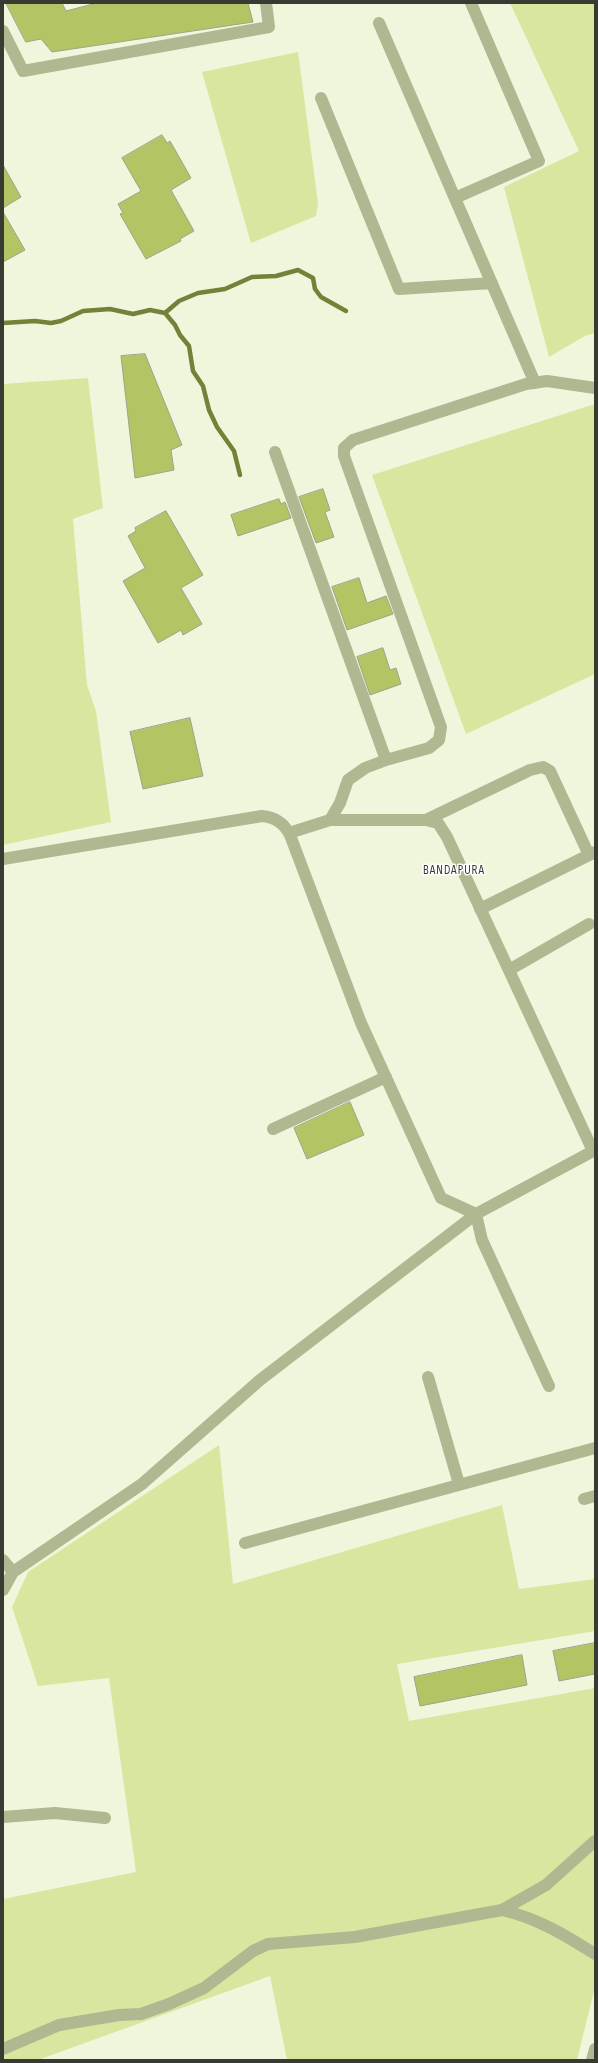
<!DOCTYPE html>
<html>
<head>
<meta charset="utf-8">
<style>
	body { margin:0 }
	#map { position:relative; width:598px; height:2063px; overflow:hidden; background:#f0f6dc; font-family:"Sofia Sans Condensed",sans-serif }
	canvas { display:block }
	.frame { position:absolute; inset:0; border:4px solid #383b31; pointer-events:none }
</style>
</head>
<body>
<div id="map">
<canvas width="598" height="2063"></canvas>
<div class="frame"></div>
</div>
<script>
const g = document.querySelector('canvas').getContext('2d');
g.lineJoin = 'round';
function fillPath(path, color) {
  g.fillStyle = color;
  g.fill(path, 'evenodd');
}
function trace(path, color, width, dash) {
  g.strokeStyle = color;
  g.lineWidth = width;
  g.lineCap = dash ? 'butt' : 'round';
  g.setLineDash(dash || []);
  g.stroke(path);
}
function write(font, color, halo, rows, align = 'center') {
  g.font = font + ' "Sofia Sans Condensed",sans-serif';
  g.lineWidth = 3;
  g.setLineDash([]);
  g.textBaseline = 'middle';
  g.strokeStyle = halo;
  g.fillStyle = color;
  for (const [text, x, y, turn = 0] of rows) {
    g.save();
    g.translate(x, y);
    g.rotate((+turn || 0) * Math.PI / 180);
    g.textAlign = isNaN(turn) ? turn : align;
    if (halo) g.strokeText(text, 0, 0);
    g.fillText(text, 0, 0);
    g.restore();
  }
}
fillPath(new Path2D(`
	M510,3H595V333L585,336L549,357L504,187L579,151Z
	M298,52L318,203L316,216L251,243L202,72Z
	M88,378L103,508L73,519L87,685L96,711L111,822L3,845V384Z
	M595,404V674L466,734L372,475Z
	M219,1445L233,1584L502,1505L519,1589L595,1579V1631L397,1664L409,1721L595,1688V1987L577,2060H287L270,1976L38,2060H3V1899L136,1872L109,1678L38,1686L12,1607L28,1572Z`), '#d7e7a0');
trace(new Path2D(`
	M165,313L179,301L198,293L225,289L252,277L276,276L298,270L313,278L315,289L321,297L346,311
	M3,323L35,321L51,323L61,321L83,311L110,309L133,314L150,310L165,313L175,325L180,335L189,346L193,371L203,386L209,410L217,427L234,451L240,475`), '#748139', 4.5);
const building = new Path2D(`
	M6,3H62L66,11L97,3H248L253,22L52,52L41,39L26,42Z
	M162,135L167,143L170,141L191,178L171,190L194,231L180,239L181,241L146,259L120,214L123,213L118,204L141,191L122,158Z
	M3,165L21,197L3,208Z
	M3,212L25,250L3,262Z
	M145,354L182,445L171,450L174,470L135,478L121,356Z
	M323,489L330,510L325,512L334,537L316,543L299,497Z
	M279,499L281,504L285,502L291,518L238,536L231,515Z
	M166,511L203,575L181,588L202,624L183,635L181,630L158,643L123,581L145,568L128,536L136,531L135,528Z
	M359,578L367,603L386,596L393,614L347,630L332,587Z
	M383,648L390,670L396,668L401,684L370,695L357,657Z
	M190,718L203,776L143,789L130,732Z
	M350,1102L364,1135L307,1159L294,1128Z
	M595,1643V1674L559,1681L553,1651Z
	M522,1655L527,1685L420,1706L414,1677Z`);
fillPath(building, '#b2c564');
trace(building, '#9da38b', 1);
trace(new Path2D(`
	M379,23L535,383
	M3,31L23,71L269,27L266,3
	M321,98L399,289L492,283
	M455,198L539,161L471,3
	M275,452L386,760
	M330,820H426L438,823L447,837L593,1151
	M426,820L530,770L543,767L550,771L589,855
	M289,833L330,820L340,803L348,780L365,768L386,760L429,748L439,740L441,727L344,456V448L353,440L526,384L547,381L595,388
	M3,859L262,816C275,817 284,823 290,835L361,1023L441,1198L476,1214
	M480,909L595,852
	M509,970L589,924
	M273,1129L386,1077
	M476,1214L482,1240L549,1386
	M428,1377L459,1484
	M584,1499L595,1496
	M245,1543L595,1448
	M3,1560L13,1572
	M3,1590L13,1572L142,1484L260,1380L476,1214L595,1150
	M3,1817L55,1813L105,1818
	M502,1910L546,1885L595,1841
	M3,2049L59,2025L119,2015L141,2014L169,2004L204,1988L253,1951L268,1944L355,1937L502,1910C537,1918 565,1935 595,1954
	M592,2060L595,2049`), '#afb890', 12);
g.letterSpacing = '1px';
write('13px', '#383b31', '#fff', [
	["BANDAPURA",454,871]
]);
g.letterSpacing = '0px';
</script>
</body>
</html>
